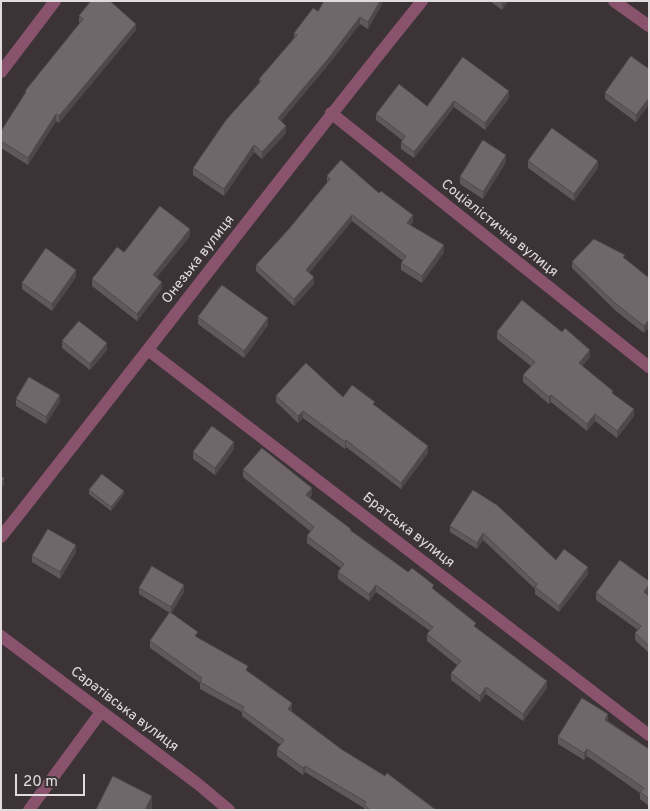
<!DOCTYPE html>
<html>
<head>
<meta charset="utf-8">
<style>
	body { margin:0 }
	#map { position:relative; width:650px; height:811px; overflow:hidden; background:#3b3336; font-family:Overpass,sans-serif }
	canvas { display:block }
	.frame { position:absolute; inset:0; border:2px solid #e0dbdd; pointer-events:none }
	.scale { position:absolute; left:15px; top:774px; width:70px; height:22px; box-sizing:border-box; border:2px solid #e0dbdd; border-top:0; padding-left:6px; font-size:15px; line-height:18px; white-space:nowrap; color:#e0dbdd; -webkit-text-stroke:4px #3b3336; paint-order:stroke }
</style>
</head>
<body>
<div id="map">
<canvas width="650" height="811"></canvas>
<div class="frame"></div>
<div class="scale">20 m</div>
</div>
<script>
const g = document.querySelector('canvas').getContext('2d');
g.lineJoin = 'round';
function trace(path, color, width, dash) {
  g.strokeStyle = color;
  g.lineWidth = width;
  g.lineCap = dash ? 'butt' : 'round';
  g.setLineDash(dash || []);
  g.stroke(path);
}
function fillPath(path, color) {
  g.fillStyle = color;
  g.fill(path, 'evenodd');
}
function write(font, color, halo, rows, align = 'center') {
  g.font = font + ' Overpass,sans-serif';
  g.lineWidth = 5;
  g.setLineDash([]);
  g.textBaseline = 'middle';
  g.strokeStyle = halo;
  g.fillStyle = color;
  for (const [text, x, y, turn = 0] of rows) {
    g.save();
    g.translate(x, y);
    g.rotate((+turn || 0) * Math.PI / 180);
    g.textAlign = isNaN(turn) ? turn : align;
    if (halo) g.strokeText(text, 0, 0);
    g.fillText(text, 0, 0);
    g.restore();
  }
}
trace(new Path2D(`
	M614,1L649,26
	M1,72L55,1
	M331,113L649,367
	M148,350L649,735
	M1,537C142,359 279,178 422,1
	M1,636L198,784L229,810
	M29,810L101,712`), '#89536e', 12);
fillPath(new Path2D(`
	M380,1H382V4L368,29L360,24L328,65L281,121L286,133L262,159L254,152L224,196L193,175V168L259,84V79L294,38V33L318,11Z
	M490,1H508L502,10Z
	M79,16L136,30L59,123L56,121L28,165L1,148V131L25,93V91L80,23L79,22Z
	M463,57L509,98L485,130L454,107L414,158L401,149V142L402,140L376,120V114L427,106Z
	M649,69V104L636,122L605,99V93Z
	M528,161L598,168L574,201L528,168Z
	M506,162L483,199L460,184V177Z
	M327,176L413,222L410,225L444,252L422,283L401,270V263L403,261L352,221L309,273L314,284L294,306L256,271V265L288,230L327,183Z
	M190,236L157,277L162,289L137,321L92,286V279L124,252Z
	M625,259L649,278V327L644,333L616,311L572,268V262Z
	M76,277L52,311L22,289V283Z
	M198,317L268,325L244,358L198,324Z
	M497,332L590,357L582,366L613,394L634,416L617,438L595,421L587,431L551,402L549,404L523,382V375L531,366L497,339Z
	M62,341L107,350L90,370L62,348Z
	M276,396L343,397L375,406L428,453L401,489L346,447L345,449L303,418L298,423L276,402Z
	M16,399L60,402L46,424L16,406Z
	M234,449L215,475L193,459V452Z
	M243,470L312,495L310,498L351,531L434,590L476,628L547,688L523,721L486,694L480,702L451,680V673L457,665L427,641V634L430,631L376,592L369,601L338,579V572L341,568L307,543V536L310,531L243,477Z
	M89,490L124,494L111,511L89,494Z
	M473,490L556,560L588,574L559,612L535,594V589L483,540L477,549L450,532V526Z
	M76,552L60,579L32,562V556Z
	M649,581V592L647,594L649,596V653L635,640V633L638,630L596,600V593Z
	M139,588L184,592L171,613L198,638L248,672L292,710L291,711L341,749L436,810H364V808L305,772L303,775L277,756V749L281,745L242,716V712L200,689V683L150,648V641L170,613L139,594Z
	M608,721L649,749V806L640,799V793L587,756L584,760L558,744V737Z`), '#60595c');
fillPath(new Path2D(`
	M380,1H382V4L368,29V22Z
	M503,1H508L502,10V3Z
	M360,17V24L328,65L278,125V118Z
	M136,24V30L59,123V116Z
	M509,91V98L485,130V123Z
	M649,98V104L636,122V115Z
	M454,101V107L414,158V152Z
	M56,114V121L28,165V158Z
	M286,126V133L262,159V152Z
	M254,145V152L224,196V189Z
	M506,155V162L483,199V192Z
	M598,161V168L574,201V194Z
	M352,215V221L306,277V270Z
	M413,215V222L407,230V223Z
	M190,229V236L153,282V275Z
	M444,245V252L422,283V276Z
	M76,270V277L52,311V304Z
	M314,277V284L294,306V299Z
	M162,282V289L137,321V314Z
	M268,318V325L244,358V351Z
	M649,320V327L644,333V326Z
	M107,343V350L90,370V364Z
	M590,350V357L579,370V363Z
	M60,395V402L46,424V417Z
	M551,395V402L549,404V397Z
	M634,409V416L617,438V431Z
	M303,411V418L298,423V416Z
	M595,414V421L587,431V424Z
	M346,440V447L345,449V442Z
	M234,442V449L215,475V468Z
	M428,446V453L401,489V483Z
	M4,478V485L1,489V483Z
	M312,488V495L306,502V495Z
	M124,491V494L111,511V507Z
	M483,533V540L477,549V543Z
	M76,545V552L60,579V572Z
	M588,567V574L559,612V606Z
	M184,585V592L171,614V607Z
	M376,585V592L369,601V594Z
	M649,585V592L644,598V592Z
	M547,681V688L523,721V714Z
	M486,687V694L480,702V696Z
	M292,703V710L288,715V709Z
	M608,714V721L605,726V720Z
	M587,749V756L584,760V753Z
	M305,766V772L303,775V768Z
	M152,796V810H145Z`), '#4e484b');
const building = new Path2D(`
	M91,1H110L136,24L59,116L56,114L28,158L1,141V131L26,92L25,91L83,19L79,16Z
	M324,1H380L368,22L360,17L328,59L278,118L286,126L262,152L254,145L224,189L193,168L226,120L261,81L259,79L297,35L294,33L313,8L318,11Z
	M631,56L649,69V98L636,115L605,93Z
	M463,57L509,91L485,123L454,101L414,152L401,142L405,136L376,114L399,84L427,106Z
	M552,128L598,161L574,194L528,161Z
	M483,140L506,155L483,192L460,177Z
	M341,160L379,193L381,191L413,215L407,223L444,245L422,276L401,263L406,256L352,215L306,270L314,277L294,299L256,265L288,230L330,179L327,176Z
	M160,206L190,229L153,275L162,282L137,314L92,279L117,247L124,252Z
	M594,239L625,255L623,257L649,278V320L644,326L616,304L572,262Z
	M46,248L76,270L52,304L22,283Z
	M222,285L268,318L244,351L198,317Z
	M522,300L562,332L565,328L590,350L579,363L613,391L612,393L634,409L617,431L595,414L587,424L551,395L549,397L523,375L535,362L497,332Z
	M79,321L107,343L90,364L62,341Z
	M306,363L343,397L352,385L375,402L373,404L428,446L401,483L346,440L345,442L303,411L298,416L276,396Z
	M29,377L60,395L46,417L16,399Z
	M212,426L234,442L215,468L193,452Z
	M262,448L312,488L306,495L351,529L350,530L408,572L412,568L434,585L432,588L476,623L474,626L547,681L523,714L486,687L480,696L451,673L461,661L427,634L433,627L376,585L369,594L338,572L344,564L307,536L314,527L243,470Z
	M102,474L124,491L111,507L89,490Z
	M1,476L4,478L1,483Z
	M473,490L497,505L556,560L564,549L588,567L559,606L535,587L537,584L483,533L477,543L450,526Z
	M48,529L76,545L60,572L32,556Z
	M620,560L649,581V585L644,592L649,596V646L635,633L641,626L596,593Z
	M152,566L184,585L171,607L139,588Z
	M170,612L198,632L195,636L248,666L246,670L292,703L288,709L341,749L385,776L387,773L436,810H370L364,805L366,802L305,766L303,768L277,749L284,740L242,710L244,707L200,682L202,678L150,641Z
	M582,698L608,714L605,720L649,749V799L640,792L644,788L587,749L584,753L558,737Z
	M113,776L152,796L145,810H96Z`);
fillPath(building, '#70676b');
trace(building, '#4e484b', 1);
write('14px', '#e0dbdd', '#3b3336', [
	["Соціалістична вулиця",499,229,39],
	["Онезька вулиця",199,260,-52],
	["Братська вулиця",408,531,38],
	["Саратівська вулиця",124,710,37]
]);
</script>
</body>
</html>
